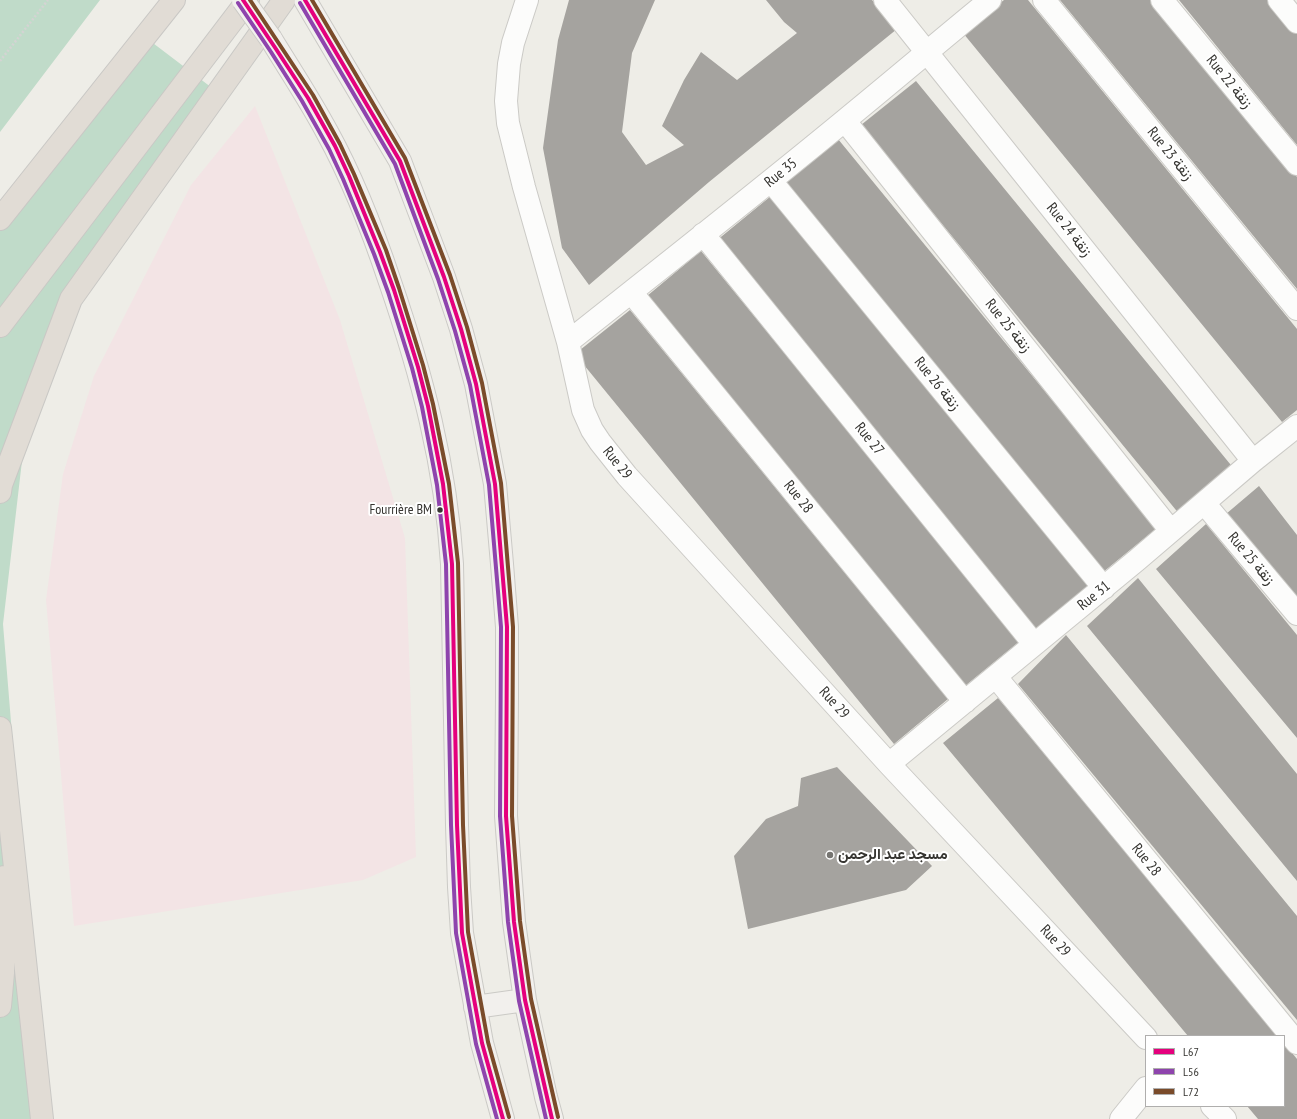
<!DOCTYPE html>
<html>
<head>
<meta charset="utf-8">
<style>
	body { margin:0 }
	#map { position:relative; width:1297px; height:1119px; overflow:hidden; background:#eeede7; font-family:"PT Sans Narrow",sans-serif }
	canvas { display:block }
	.legend { position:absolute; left:1145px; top:1035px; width:140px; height:72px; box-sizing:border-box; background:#fff; border:1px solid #afaead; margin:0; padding:5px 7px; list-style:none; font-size:12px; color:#363531 }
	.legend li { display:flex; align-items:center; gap:8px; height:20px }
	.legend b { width:20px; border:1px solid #afaead }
</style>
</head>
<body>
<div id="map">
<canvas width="1297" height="1119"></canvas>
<ul class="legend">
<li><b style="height:5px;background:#e5007d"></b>L67</li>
<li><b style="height:5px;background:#8e44ad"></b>L56</li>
<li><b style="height:5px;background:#7a4b2a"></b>L72</li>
</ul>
</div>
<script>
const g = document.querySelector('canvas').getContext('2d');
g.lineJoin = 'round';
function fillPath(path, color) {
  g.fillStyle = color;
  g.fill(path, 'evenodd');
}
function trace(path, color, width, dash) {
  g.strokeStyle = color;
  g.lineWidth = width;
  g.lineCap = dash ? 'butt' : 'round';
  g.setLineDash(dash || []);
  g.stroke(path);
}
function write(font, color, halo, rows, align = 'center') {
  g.font = font + ' "PT Sans Narrow",Vazirmatn,sans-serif';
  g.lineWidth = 4;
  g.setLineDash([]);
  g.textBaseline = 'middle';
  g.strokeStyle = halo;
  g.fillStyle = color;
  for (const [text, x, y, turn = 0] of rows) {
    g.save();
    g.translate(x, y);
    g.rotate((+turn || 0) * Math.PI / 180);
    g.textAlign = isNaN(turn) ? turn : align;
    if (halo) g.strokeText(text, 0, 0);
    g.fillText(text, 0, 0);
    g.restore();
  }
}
fillPath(new Path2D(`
	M255,106L340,320L405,538L416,857L363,880L74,926L46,600L63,474L94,376L191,185Z`), '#f3e4e5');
fillPath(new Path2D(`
	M0,0H100L0,132Z
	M141,34L224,97L32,375L3,624L20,832L50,1119H0V219Z`), '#c0dbc9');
fillPath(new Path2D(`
	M569,0H655L632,53L622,132L646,165L684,145L662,126L684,80L701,52L737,80L797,33L784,22L766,0H872L897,29L709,182L589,285L562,248L543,148L558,40Z
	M1004,0H1028L1297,329V410L1282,422L963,33Z
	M1060,0H1152L1297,177V289Z
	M1179,0H1270L1297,33V145Z
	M916,81L1235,470L1180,515L861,125Z
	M838,139L1157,528L1102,573L783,183Z
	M771,196L1090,586L1035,631L716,241Z
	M701,251L1020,641L965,686L647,296Z
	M630,310L948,699L894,744L575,354Z
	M1259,486L1297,535V597L1226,514Z
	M1206,524L1297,635V738L1156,569Z
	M1138,578L1297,774V881L1087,626Z
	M1066,635L1297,916V1020L1018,684Z
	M998,698L1278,1036H1188L943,743Z
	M837,767L932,866L906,890L748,929L734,856L766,819L798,806L801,778Z
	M1284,1043L1297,1059V1119H1258L1247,1106H1284Z`), '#a5a39f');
const minor = new Path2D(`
	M527,0L513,43L509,64L506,101L508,123L524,187L568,342L583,410L592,430L600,442L627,476L889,764L1146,1038
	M885,0L1253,461
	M1044,0L1297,309
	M1162,0L1297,164
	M1279,0L1297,22
	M845,121L1171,531
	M771,181L1104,588
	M703,234L1034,644
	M631,292L965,702
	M568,342C660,269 753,196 844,121C893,81 941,40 990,0
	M1204,503L1297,614
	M996,677L1297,1043
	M889,764L1137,560L1253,461L1297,426
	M1212,1106L1225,1119
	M1121,1119L1146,1088`);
const secondary = new Path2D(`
	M305,0L400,161L444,277L461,329L476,384L495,484L502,564L507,627V697L506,816L514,922L525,1000L546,1097L552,1119
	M271,39C290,70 310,100 327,132C353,179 373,231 390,282C422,375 446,466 452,564L457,825L459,887L462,933L482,1043L503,1119
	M475,1007L525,1000`);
const trunk = new Path2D(`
	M0,219L174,0
	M0,326L248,0
	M0,492L1,485L71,299L284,0
	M0,728L42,1119
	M0,1006L3,973L4,877`);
trace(minor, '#cbcac6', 24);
trace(secondary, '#cbcac6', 24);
trace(trunk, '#c9c8c5', 24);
trace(new Path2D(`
	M0,61L48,0`), '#d4d4d3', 2.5, [2, 2]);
trace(minor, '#fcfcfb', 22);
trace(secondary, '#f2f0ed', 22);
trace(trunk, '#e1dcd5', 22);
const secondaryBridge = new Path2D(`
	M243,0L271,39`);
trace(secondaryBridge, '#cbcac6', 24, []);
trace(secondaryBridge, '#f2f0ed', 22);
trace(new Path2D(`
	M243,0L276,49L308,98L335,146L349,176L380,252L394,290L418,367L428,406L443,484L452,564L457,825L462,933L482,1043L503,1119
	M305,0L400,161L444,277L461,329L476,384L495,484L507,627L506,816L514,922L525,1000L552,1119`), '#e5007d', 4);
trace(new Path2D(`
	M238,3L271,52L302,101L329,149L343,179L374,254L388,292L412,368L422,407L437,485L446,564L451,825L456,933L476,1044L497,1119
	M300,3L395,164L438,279L455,331L470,385L489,485L501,627L500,816L508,922L519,1001L546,1119`), '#8e44ad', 4);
trace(new Path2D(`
	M250,0L313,95L340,144L354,174L386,250L399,288L423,365L433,404L449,484L458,563L463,825L468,932L488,1042L509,1117
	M312,0L405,158L450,275L467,327L482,383L501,483L513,627L512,816L520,921L531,999L558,1117`), '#7a4b2a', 4);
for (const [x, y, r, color] of [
	[440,510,3.5,"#363531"],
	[830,855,4,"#767571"]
]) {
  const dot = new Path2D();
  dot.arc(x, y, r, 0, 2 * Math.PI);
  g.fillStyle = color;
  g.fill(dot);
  trace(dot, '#fff', 1.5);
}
write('14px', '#363531', '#fff', [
	["Fourrière BM",432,510]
], 'right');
write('15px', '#363531', '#fff', [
	["Rue 22 زنقة",1229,82,51],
	["Rue 23 زنقة",1170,154,51],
	["Rue 35",781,173,-39],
	["Rue 24 زنقة",1069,230,52],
	["Rue 25 زنقة",1008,326,51],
	["Rue 26 زنقة",937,384,51],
	["Rue 27",869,439,51],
	["Rue 29",617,463,51],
	["Rue 28",798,497,51],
	["Rue 25 زنقة",1251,559,50],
	["Rue 31",1094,596,-39],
	["Rue 29",834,703,48],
	["Rue 28",1146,860,51],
	["Rue 29",1055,941,47]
]);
write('bold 15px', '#363531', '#fff', [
	["مسجد عبد الرحمن",838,855]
], 'left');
</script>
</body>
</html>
